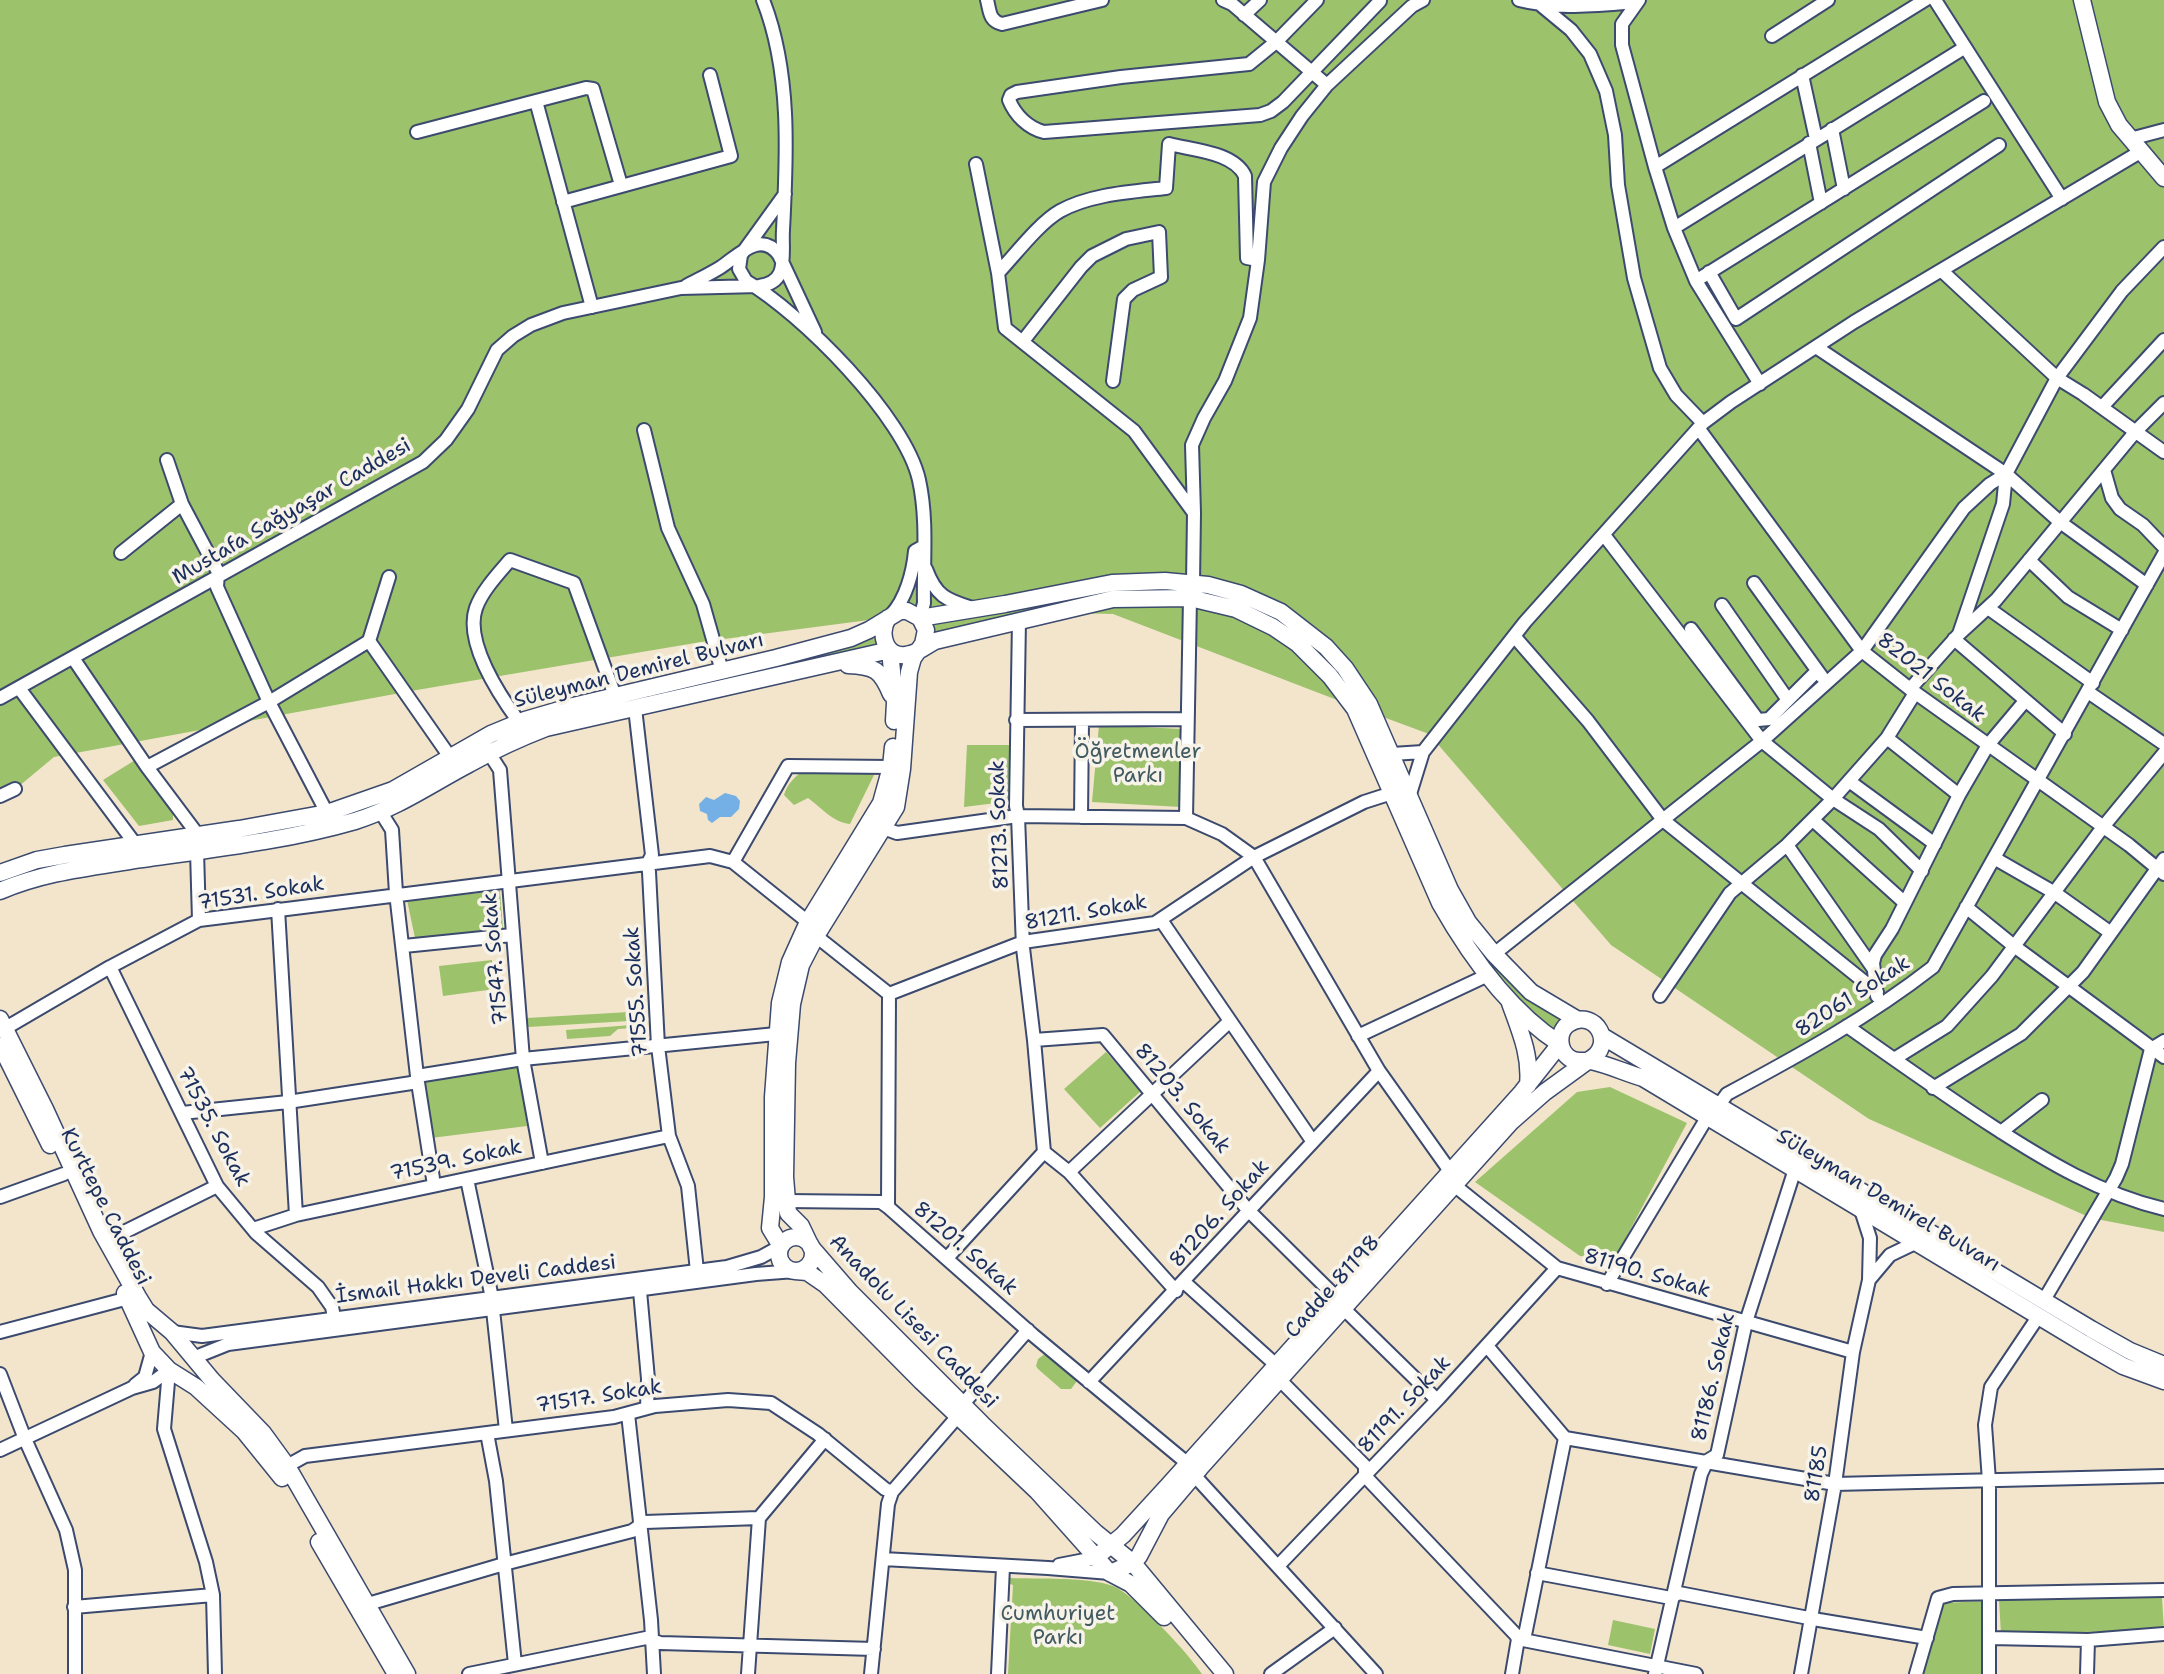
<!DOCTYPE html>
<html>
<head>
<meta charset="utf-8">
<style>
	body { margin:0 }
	canvas { display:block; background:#f2e5cc }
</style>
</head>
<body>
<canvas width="2164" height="1674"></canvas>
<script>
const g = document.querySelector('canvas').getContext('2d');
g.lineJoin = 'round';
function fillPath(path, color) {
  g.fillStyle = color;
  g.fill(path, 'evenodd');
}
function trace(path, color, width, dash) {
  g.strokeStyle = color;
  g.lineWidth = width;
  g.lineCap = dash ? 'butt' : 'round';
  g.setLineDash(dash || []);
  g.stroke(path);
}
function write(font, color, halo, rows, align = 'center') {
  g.font = font + ' "Shantell Sans",sans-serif';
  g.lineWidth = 7;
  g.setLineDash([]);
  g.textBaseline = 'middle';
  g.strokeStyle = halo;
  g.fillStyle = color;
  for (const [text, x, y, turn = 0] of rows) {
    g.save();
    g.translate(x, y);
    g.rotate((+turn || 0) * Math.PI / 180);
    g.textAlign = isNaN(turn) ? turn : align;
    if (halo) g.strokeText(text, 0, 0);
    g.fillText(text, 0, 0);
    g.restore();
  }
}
fillPath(new Path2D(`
	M0,0H2164V1232L2091,1218L1869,1119L1611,945L1429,734L1367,711L1448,896L1565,1021L1556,1032L1522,1001L1460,929L1358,708L1113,614L1023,612L929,635V621L945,610L701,642L411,691L54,757L0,802Z
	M876,636L878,647L578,715L449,770L371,807L332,821L0,883V879L39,866L289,826L536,723L853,645Z
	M1099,725L1182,729L1181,807L1092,802Z
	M967,745H1012V801L964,807Z
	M140,757L184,813L173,814V820L139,826L103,780Z
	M806,769L871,770L874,775L850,824C832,822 822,808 808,798L794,805L784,795C787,784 796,775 806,769Z
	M500,891L503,929L415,938L407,900Z
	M492,960L495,989L443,996L439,966Z
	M646,1011V1020L528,1027L527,1018Z
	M645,1024L646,1027L618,1029L610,1036L567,1039L566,1030Z
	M1106,1052L1141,1091L1100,1128L1064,1089Z
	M519,1067L527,1126L431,1138L424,1085L428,1079Z
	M1610,1087L1687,1123L1614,1260L1580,1256L1475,1182L1577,1092Z
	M1046,1353L1077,1377V1381L1071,1389H1061L1038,1369L1036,1366L1038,1359Z
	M1010,1578C1038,1579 1088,1577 1113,1586C1134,1594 1190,1655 1202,1674H1008L1013,1585L1010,1584Z
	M2162,1597L2164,1630L2001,1634L1999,1600Z
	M1986,1601L1984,1674H1920L1928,1641L1943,1603Z
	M1613,1620L1655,1629L1650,1654L1608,1645Z`), '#9dc26c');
fillPath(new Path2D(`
	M725,793L736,796L740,801L739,809L731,817H720L712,823L708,820L707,814L700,811L699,804L706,797L714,800Z`), '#74b0e5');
const minor = new Path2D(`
	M987,0C990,11 989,21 1002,24L1102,0
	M1223,0L1232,4L1327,85
	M1317,0L1276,42L1249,64L1121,77L1017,92L1011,95L1009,100C1015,115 1028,128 1044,132L1260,115L1271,111L1283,102L1380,1
	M1519,0C1558,10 1596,5 1637,2
	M1639,0L1622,24V45L1655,167L1674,228L1696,281L1760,384
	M1935,0L2062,199
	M1542,6L1571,30L1590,54L1606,91L1615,135L1618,185L1634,278L1660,368L1676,395L1703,423
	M1244,15L1260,0
	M1772,36L1828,0
	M1802,75L1816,139
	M536,101L586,88L593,89L621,185
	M1832,129L1844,189
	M417,132L536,101L592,307
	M2130,139L2164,130
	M1809,143L1821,203
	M976,164L998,273L1005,328L1134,431L1194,513
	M1655,167L1925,0
	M785,194L741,255L739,269L746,281C801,313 905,417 919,480C928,521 923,563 924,603L920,618
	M563,202L731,156L710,75
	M1674,228L1964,48
	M1942,271L2057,378L2083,394L2164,452
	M1709,272L1736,319L1999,145
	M998,273C1015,255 1039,223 1060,211C1091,194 1131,192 1166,188L1169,144C1192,150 1234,152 1245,176L1247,258L1258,260
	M1702,277L1984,101
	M686,286C697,280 710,274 721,267C739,255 761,230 779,255L815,332
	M1023,341L1081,267L1092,256L1126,239L1159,232L1161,277L1133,290L1124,299L1113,381
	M1816,347L2006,474L2060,522L2147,585
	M2102,407L2164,340
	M1699,429L1862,651L1910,689L2129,845L2164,874
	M644,430L668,528L703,604L722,671
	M167,460L182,504L218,572L217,587L269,702L327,813
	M2104,470L2112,498L2120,509L2143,525L2164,547
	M1604,535L1762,741L1833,799L1879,829L1922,871
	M121,553L182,504
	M2029,560L2068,597L2122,630
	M926,569C936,596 946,600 972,608
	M1193,583L1194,513L1192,445L1204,418L1225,381L1250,318L1258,260L1264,182L1281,148L1302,116L1327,85L1412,6L1423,0
	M1754,583L1822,677
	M1722,605L1788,700
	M1988,608L2093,683
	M891,615C906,599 913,572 915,551L924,546
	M1019,620L1016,806L1018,816L1023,948L1034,1040L1044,1152
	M1691,629L1758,720L1769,719L1817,671
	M1959,634L2003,504L2006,474L2057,378L2122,291L2164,247
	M1514,636L1588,721L1663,820L1877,992
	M1954,639L2065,734
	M369,641L389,577
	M73,658L147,767L198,835
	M19,688L136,845
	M1910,689L1959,634L1996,600L2136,431L2164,403
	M2088,692L2164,744
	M0,698L423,462L446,440L468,409L497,350L513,336L531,325L563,313L681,288L759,286C768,285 776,282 780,273C785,261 782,242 783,230C787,154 791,71 763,0
	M635,708L652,855L648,863L649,872L658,1046L669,1136L688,1186L697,1271
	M1016,720L1187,719
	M519,722C500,696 464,642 476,608C482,591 498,574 510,560L574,583L615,696
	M1887,738L1959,795
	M489,753L500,770L523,1059L542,1163
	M1392,754L1423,752
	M147,767L269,702L369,641L450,757
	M1849,781L1935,844
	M1410,794L1423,752L1525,622L1703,423L1731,402L1854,322L2140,152
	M0,796L15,789
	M380,811L392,830L396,893L417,1076L434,1185
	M1081,817L1082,721
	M1186,818L1190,598
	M1813,820L1905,903
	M878,826L897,833L1018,816L1186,818L1222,834L1254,857L1379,1071L1450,1171
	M1787,845L1873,968
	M197,851L199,920
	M1994,858L2055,893L2111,933
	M733,862L788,766L891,767
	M1966,907L2014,946L2164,1057
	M278,909L296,1215
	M1161,920L1313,1142
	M816,936L889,994L888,1207L1033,1335L1187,1463
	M404,946L512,935
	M1494,954L1762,741L1862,651L1964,508L1990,484L2006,474
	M110,967L217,1186L256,1233L318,1287L332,1307L334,1317
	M889,994L1023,942L1155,923L1254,857L1364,802L1392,793
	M1660,996L1730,893L1787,845L1833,799L1887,738L1915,693
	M1877,996L1873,963L1875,955L1892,929L1959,795L1988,745L2025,701
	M1847,1026C1895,1060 1943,1094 1992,1126C2046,1161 2101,1194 2164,1209
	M4,1029L110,967L199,920L710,856L733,862L808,922
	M1358,1036L1488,975
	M1034,1040L1103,1035L1248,1210L1337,1298
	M1894,1059L1947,1026L1992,976L2103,827L2164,753
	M417,1076L523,1059L776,1034
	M1933,1088L2021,1034L2083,972L2164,859
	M1719,1105L1727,1094C1798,1056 1869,1017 1933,967L2164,554
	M182,1113L288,1102L418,1082
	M2001,1132L2042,1100
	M1044,1152L1069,1172L1176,1291
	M1069,1172L1230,1021
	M467,1179L492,1298
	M1454,1185L1557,1268L1853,1352
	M0,1197L64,1174
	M786,1201L881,1202L888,1207
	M253,1229L296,1215L669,1136
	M106,1241L217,1186
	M947,1258L1044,1152
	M1869,1280L1890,1255L1915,1243
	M1184,1282L1275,1364
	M1607,1284L1708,1116
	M640,1291L648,1379L647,1408
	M2044,1300L2116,1178L2122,1164L2151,1049L2164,1041
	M1343,1308L1437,1400
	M493,1310L506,1430
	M0,1332L121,1300L125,1294
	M172,1332L202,1336L727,1267L761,1257L781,1246
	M1487,1346L1565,1438L1835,1484L2163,1476
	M193,1358L228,1344L756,1274L795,1271
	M169,1370L164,1429L206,1562L213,1595L215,1674
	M0,1374L25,1439L66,1530L75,1570V1674
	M1279,1379L1365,1466V1476L1516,1635L1518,1639L1696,1674
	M1089,1382L1379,1071
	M135,1385L145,1377L152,1352
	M962,1405L1028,1330
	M628,1414L651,1620L654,1674
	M487,1433L496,1481L515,1664
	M0,1450L132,1388L153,1382L169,1370
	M287,1466L305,1456L614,1417L655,1406L728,1400L771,1403L818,1434L885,1489L892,1492
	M1194,1475L1376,1674
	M883,1559L1048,1568L1110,1573
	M1059,1565L1095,1558
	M1278,1566L1439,1398L1557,1268
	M1537,1573L1671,1598L1679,1593L1819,1620L1927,1638
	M368,1604L504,1564L632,1531L645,1522L759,1518
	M74,1607L213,1595
	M1990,1638L2088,1640L2164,1634
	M469,1674L646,1638L660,1643L874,1649
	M748,1674L759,1518L825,1439
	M871,1674L888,1504L892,1492L958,1416
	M998,1674L1003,1567
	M1271,1674L1335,1628
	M1512,1674L1518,1639L1525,1635L1565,1438
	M1655,1674L1701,1474L1707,1461L1717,1455L1746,1322L1795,1169
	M1801,1674L1835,1484L1853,1352L1869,1280L1870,1238L1861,1210
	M1916,1674L1938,1598L1953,1594L2164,1590
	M1989,1674V1481L1985,1425L1991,1387L2038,1317
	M2087,1674L2088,1640`);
const major = new Path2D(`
	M2082,0L2107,102L2119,125L2164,178
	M888,618C877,635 887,661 910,654C919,652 927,645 935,641L1113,599L1190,598L1236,609L1273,627L1298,644L1330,676L1355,709L1440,903C1470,956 1509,1011 1560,1044
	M920,618L1005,604L1112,583L1165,581L1208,585L1241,594L1281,612L1326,647L1345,668L1369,704L1450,890L1468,922L1494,954L1531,992L1578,1020
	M890,650L895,703L894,721
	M848,665C875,666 881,670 891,694
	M0,873L37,860L65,855L239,829L327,813L393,790L491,734L525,720L573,706L776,658L851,638L869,630L900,611H907L920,618L926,630L923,644L913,658L909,672L902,769L896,807L816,936L801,965L792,1004L787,1063L785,1177L788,1213L801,1226L811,1247L850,1292L982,1424L1096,1533L1133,1563L1225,1674
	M0,891C42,873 85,868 129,861C204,850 282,842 355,821C397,808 431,784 469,764C494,750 520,738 546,728L890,650
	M1510,1003C1520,1031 1531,1055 1528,1085
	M0,1019L45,1109L101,1231L138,1297L146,1310L172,1332L212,1380L263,1433L287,1466L407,1674
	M1602,1036L2091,1329L2130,1351L2164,1365
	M1,1046L50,1145
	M779 1254a17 17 0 1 1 34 0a17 17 0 1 1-34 0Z
	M781,1246L770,1228L773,1197V1097L780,1003L790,962L808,922L881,803L891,767L893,747
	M795,1271L807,1272L826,1285L922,1382L1037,1491L1110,1573L1131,1584L1164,1617
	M125,1293L152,1352L169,1370L196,1387L244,1431L282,1478
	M319,1542L396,1674
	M1095,1558L1123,1535L1167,1487L1522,1092L1560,1044
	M1110,1573L1133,1563L1139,1556L1161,1514L1200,1468L1511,1122L1545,1092L1589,1060C1617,1045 1595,1008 1570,1023C1557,1030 1557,1051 1571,1059C1578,1063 1584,1060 1591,1061C1609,1065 1626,1073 1643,1078L2083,1343L2123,1366L2164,1381`);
trace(minor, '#3b4a6e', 16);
trace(major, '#3b4a6e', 19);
trace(minor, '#fff', 12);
trace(major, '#fff', 16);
write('21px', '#1b2f5e', '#f7f3e8', [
	["Mustafa Sağyaşar Caddesi",292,512,-30],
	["Süleyman Demirel Bulvarı",639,671,-14],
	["82021 Sokak",1931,678,38],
	["81213. Sokak",1000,825,-92],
	["71531. Sokak",261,894,-9],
	["81211. Sokak",1086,913,-10],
	["71547. Sokak",496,959,-95],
	["71555. Sokak",637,992,-94],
	["82061 Sokak",1853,997,-33],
	["81203. Sokak",1182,1099,50],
	["71535. Sokak",213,1127,62],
	["71539. Sokak",456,1161,-12],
	["Süleyman Demirel Bulvarı",1888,1201,31],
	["Kurttepe Caddesi",105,1207,63],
	["81206. Sokak",1220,1214,-48],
	["81201. Sokak",965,1249,41],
	["81190. Sokak",1647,1274,16],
	["İsmail Hakkı Develi Caddesi",476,1280,-7],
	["Cadde 81198",1333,1287,-48],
	["Anadolu Lisesi Caddesi",913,1322,46],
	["81186. Sokak",1714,1377,-77],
	["71517. Sokak",599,1397,-9],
	["81191. Sokak",1405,1405,-47],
	["81185",1817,1474,-81]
]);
write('21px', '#425b62', '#f7f3e8', [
	["Öğretmenler",1138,753],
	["Parkı",1138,777],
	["Cumhuriyet",1058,1615],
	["Parkı",1058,1639]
]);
</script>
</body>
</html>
